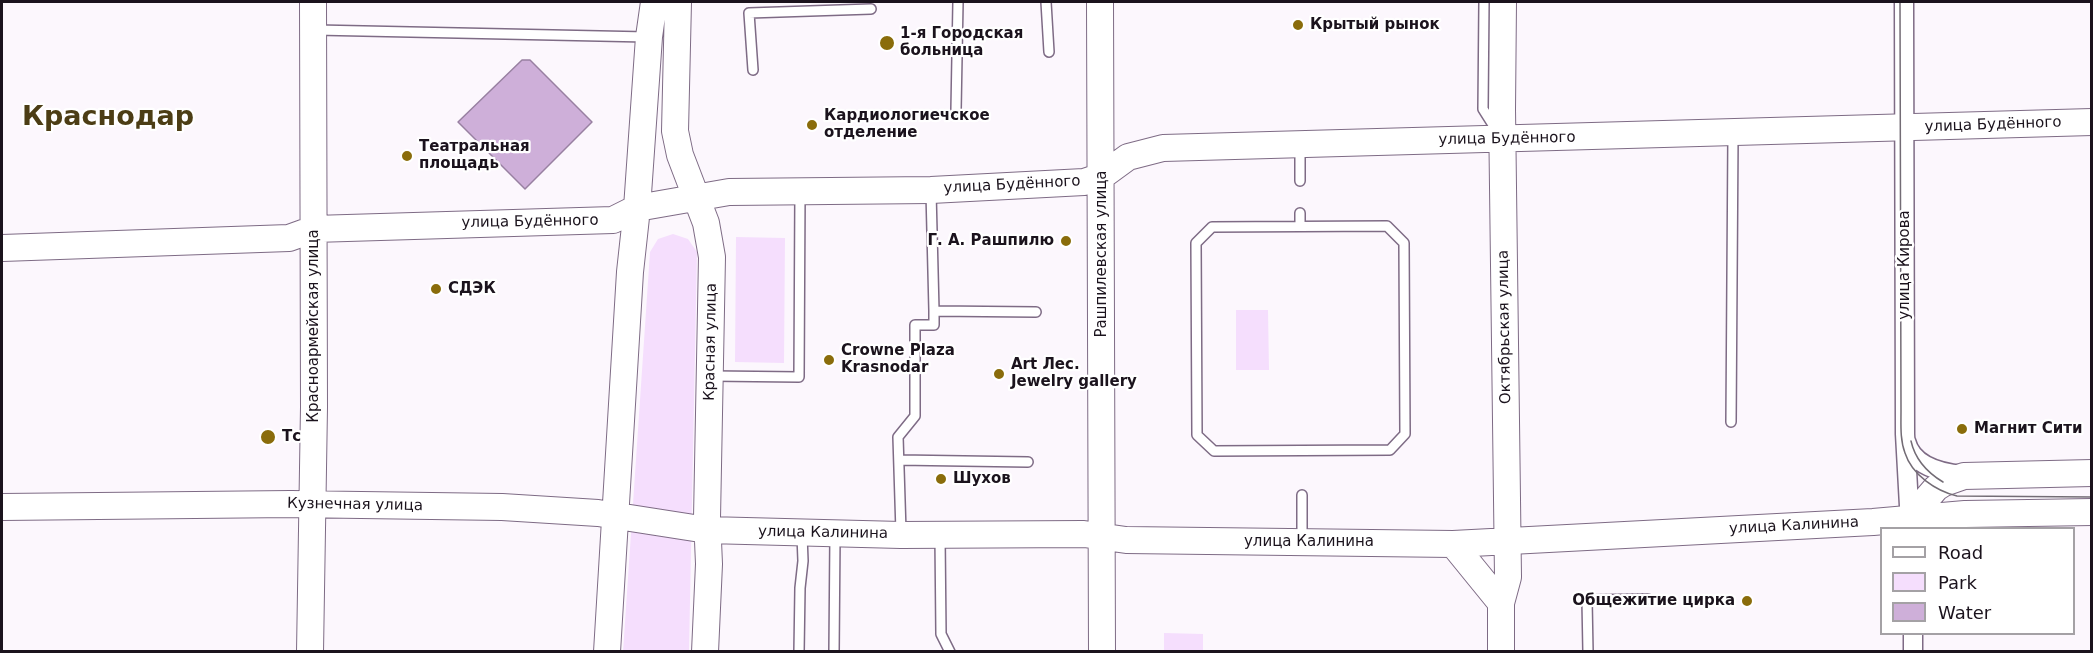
<!DOCTYPE html>
<html>
<head>
<meta charset="utf-8">
<style>
	body { margin:0 }
	#map { position:relative; width:2093px; height:653px; overflow:hidden; background:#fcf7fd; font-family:"DejaVu Sans",sans-serif }
	canvas { display:block }
	.frame { position:absolute; inset:0; border:3px solid #1b131d; pointer-events:none }
	.legend { position:absolute; left:1880px; top:527px; width:195px; height:108px; box-sizing:border-box; background:#fff; border:2px solid #a4a1a5; margin:0; padding:8px 10px; list-style:none; font-size:18px; color:#1b131d }
	.legend li { display:flex; align-items:center; gap:12px; height:30px }
	.legend b { width:30px; border:2px solid #a4a1a5 }
</style>
</head>
<body>
<div id="map">
<canvas width="2093" height="653"></canvas>
<div class="frame"></div>
<ul class="legend">
<li><b style="height:8px;background:#fff"></b>Road</li>
<li><b style="height:16px;background:#f5defd"></b>Park</li>
<li><b style="height:16px;background:#ceafd9"></b>Water</li>
</ul>
</div>
<script>
const g = document.querySelector('canvas').getContext('2d');
g.lineJoin = 'round';
function fillPath(path, color) {
  g.fillStyle = color;
  g.fill(path, 'evenodd');
}
function trace(path, color, width, dash) {
  g.strokeStyle = color;
  g.lineWidth = width;
  g.lineCap = dash ? 'butt' : 'round';
  g.setLineDash(dash || []);
  g.stroke(path);
}
function write(font, color, halo, rows, align = 'center') {
  g.font = font + ' "DejaVu Sans",sans-serif';
  g.lineWidth = 4.5;
  g.setLineDash([]);
  g.textBaseline = 'middle';
  g.strokeStyle = halo;
  g.fillStyle = color;
  for (const [text, x, y, turn = 0] of rows) {
    g.save();
    g.translate(x, y);
    g.rotate((+turn || 0) * Math.PI / 180);
    g.textAlign = isNaN(turn) ? turn : align;
    if (halo) g.strokeText(text, 0, 0);
    g.fillText(text, 0, 0);
    g.restore();
  }
}
fillPath(new Path2D(`
	M673,234L688,239L697,252L689,651L623,652L650,252L658,239Z
	M736,237L785,238L784,363L735,362Z
	M1236,310H1268L1269,370H1236Z
	M1164,633L1203,634V651H1164Z`), '#f5defd');
const water = new Path2D(`
	M522,60H530L592,122L525,189L458,122Z`);
fillPath(water, '#ceafd9');
trace(water, '#9880a1', 1.5);
const lane = new Path2D(`
	M1046,2L1049,52
	M1484,2L1483,109L1495,128
	M316,30L647,37
	M753,70L749,13L871,9
	M956,110L958,2
	M1300,147V181
	M931,192L934,311L1036,312
	M1300,213V226
	M1387,226L1404,243L1405,434L1390,450L1214,451L1197,435L1196,243L1212,227Z
	M712,376L799,377L800,192
	M1731,422L1733,135
	M899,460L1028,462
	M901,532L898,437L915,416V325H934V311
	M940,537L941,634L950,652
	M1302,541V495
	M799,652L800,588L803,561L802,535
	M834,652L835,536
	M1588,652L1587,600L1648,599`);
const street = new Path2D(`
	M1904,2L1905,434L1910,524
	M1906,441C1912,466 1942,473 1963,475
	M1913,634V652`);
const secondary = new Path2D(`
	M678,2L675,131L680,155L706,223L712,257L707,518L709,564L705,652
	M1100,2L1102,652
	M2,248L289,238L314,229L613,220L637,208L729,192L931,190L1084,182L1102,176L1128,157L1163,148L2092,122
	M2,507L291,504L502,507L598,513L707,530L901,535L1084,534L1126,540L1453,544L1873,522L1965,514L2092,512
	M1910,518L1936,488L1944,483L1964,476L2092,473
	M1453,544L1501,603
	M310,652L314,407L313,2
	M607,652L630,272L637,208L649,37L654,2
	M1501,652V603L1508,577L1502,109L1503,2`);
trace(lane, '#7e6b85', 12);
trace(street, '#7e6b85', 21);
trace(secondary, '#7e6b85', 28);
trace(lane, '#fff', 9);
trace(street, '#fff', 18);
trace(secondary, '#fff', 26);
trace(new Path2D(`
	M1900,2L1901,411C1901,425 1900,440 1905,453C1912,475 1936,491 1957,496L2092,497
	M1911,441C1915,459 1928,473 1943,482`), '#736c75', 1.5);
for (const [x, y, r, color] of [
	[1298,25,6,"#8a6c0b"],
	[887,43,8,"#8a6c0b"],
	[812,125,6,"#8a6c0b"],
	[407,156,6,"#8a6c0b"],
	[1066,241,6,"#8a6c0b"],
	[436,289,6,"#8a6c0b"],
	[829,360,6,"#8a6c0b"],
	[999,374,6,"#8a6c0b"],
	[1962,429,6,"#8a6c0b"],
	[268,437,8,"#8a6c0b"],
	[941,479,6,"#8a6c0b"],
	[1747,601,6,"#8a6c0b"]
]) {
  const dot = new Path2D();
  dot.arc(x, y, r, 0, 2 * Math.PI);
  g.fillStyle = color;
  g.fill(dot);
  trace(dot, '#fff', 2);
}
write('bold 15px', '#1b131d', '#fff', [
	["Крытый рынок",1310,25],
	["1-я Городская",900,34],
	["больница",900,51],
	["Кардиологиечское",824,116],
	["отделение",824,133],
	["Театральная",419,147],
	["площадь",419,164],
	["Г. А. Рашпилю",1054,241,"right"],
	["СДЭК",448,289],
	["Crowne Plaza",841,351],
	["Krasnodar",841,368],
	["Art Лес.",1011,365],
	["Jewelry gallery",1011,382],
	["Магнит Сити",1974,429],
	["Тс",282,437],
	["Шухов",953,479],
	["Общежитие цирка",1735,601,"right"]
], 'left');
write('15px', '#1b131d', '#fff', [
	["улица Будённого",1993,125,-2],
	["улица Будённого",1507,139,-1],
	["улица Будённого",1012,185,-3],
	["улица Будённого",530,222,-1],
	["Рашпилевская улица",1102,254,-90],
	["улица Кирова",1905,265,-90],
	["Красноармейская улица",314,326,-90],
	["Октябрьская улица",1505,327,-91],
	["Красная улица",711,342,-89],
	["Кузнечная улица",355,505,1],
	["улица Калинина",1794,526,-3],
	["улица Калинина",823,533,1],
	["улица Калинина",1309,542]
]);
write('bold 27px', '#4c3d15', '#fff', [
	["Краснодар",108,118]
]);
</script>
</body>
</html>
